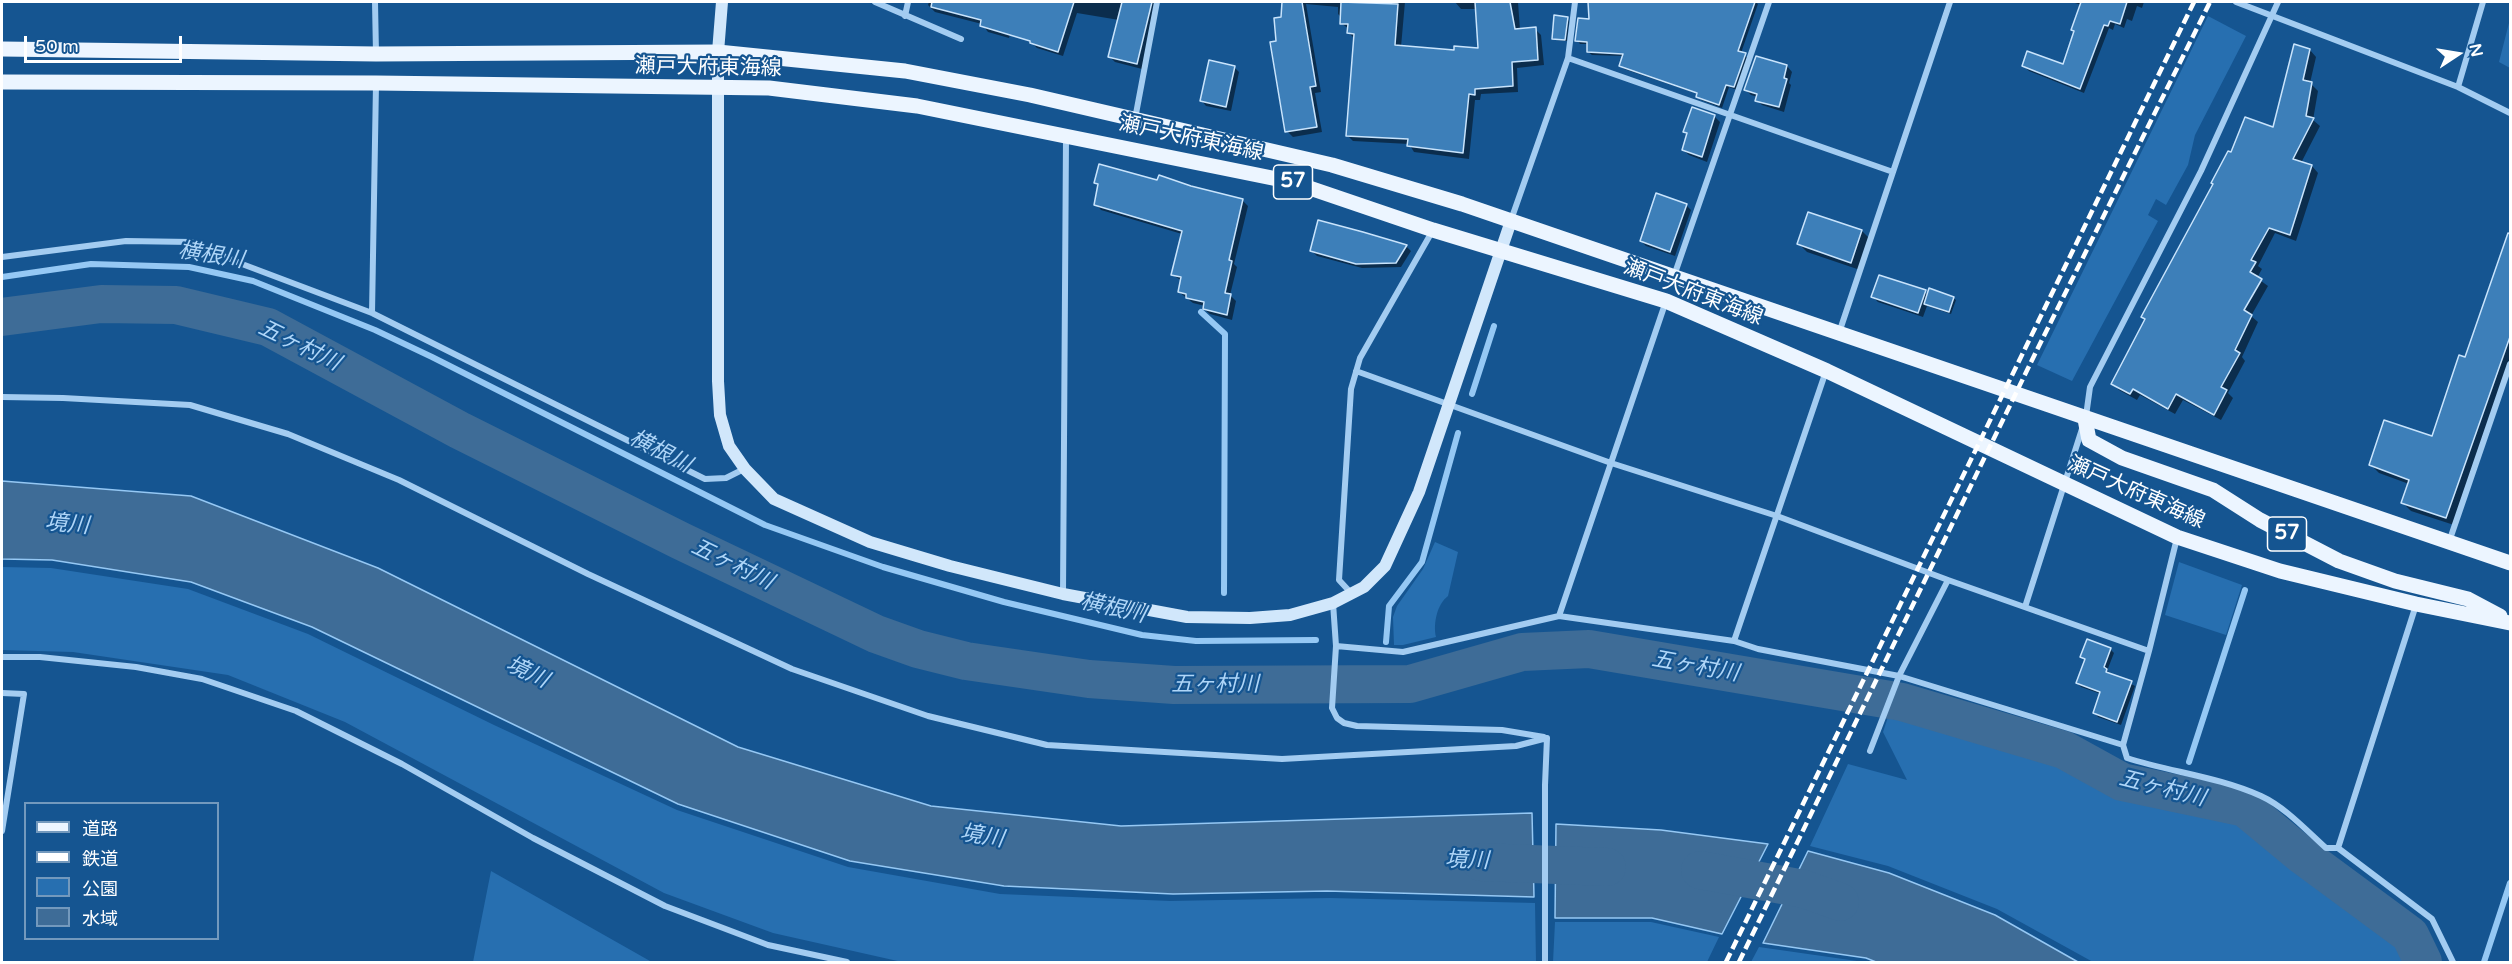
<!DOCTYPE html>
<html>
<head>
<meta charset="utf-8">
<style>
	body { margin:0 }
	#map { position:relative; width:2512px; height:964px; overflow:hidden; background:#155591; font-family:"Varela Round","Noto Sans JP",sans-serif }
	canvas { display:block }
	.frame { position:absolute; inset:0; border:3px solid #fff; pointer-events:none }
	.legend { position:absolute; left:24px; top:802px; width:195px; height:138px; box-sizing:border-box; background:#155591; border:2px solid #7399bd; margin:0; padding:8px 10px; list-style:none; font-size:18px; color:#fff }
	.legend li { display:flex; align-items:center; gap:12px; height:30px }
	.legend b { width:30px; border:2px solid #7399bd }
	.north { position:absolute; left:2428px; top:24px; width:60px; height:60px; -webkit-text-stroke:4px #155591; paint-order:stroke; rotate:78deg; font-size:16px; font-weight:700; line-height:24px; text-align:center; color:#fff }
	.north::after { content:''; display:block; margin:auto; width:21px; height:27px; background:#fff; clip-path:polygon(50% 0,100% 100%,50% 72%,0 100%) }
	.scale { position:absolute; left:24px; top:36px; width:158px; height:27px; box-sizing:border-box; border:3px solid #fff; border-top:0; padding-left:8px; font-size:18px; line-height:21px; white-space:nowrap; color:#fff; -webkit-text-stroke:4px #155591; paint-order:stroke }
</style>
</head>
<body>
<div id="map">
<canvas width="2512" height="964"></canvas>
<div class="frame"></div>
<ul class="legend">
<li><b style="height:8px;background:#ecf5ff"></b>道路</li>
<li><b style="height:8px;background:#fff"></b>鉄道</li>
<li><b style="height:16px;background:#276fb0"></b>公園</li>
<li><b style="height:16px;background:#3e6c97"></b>水域</li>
</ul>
<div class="north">N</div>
<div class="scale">50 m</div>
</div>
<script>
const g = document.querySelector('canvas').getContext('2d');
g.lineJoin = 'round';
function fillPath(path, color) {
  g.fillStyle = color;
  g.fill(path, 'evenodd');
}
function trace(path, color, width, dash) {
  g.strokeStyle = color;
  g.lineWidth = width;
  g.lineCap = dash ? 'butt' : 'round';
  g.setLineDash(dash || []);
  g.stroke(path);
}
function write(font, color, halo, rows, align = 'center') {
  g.font = font + ' "Varela Round","Noto Sans JP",sans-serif';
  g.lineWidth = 4.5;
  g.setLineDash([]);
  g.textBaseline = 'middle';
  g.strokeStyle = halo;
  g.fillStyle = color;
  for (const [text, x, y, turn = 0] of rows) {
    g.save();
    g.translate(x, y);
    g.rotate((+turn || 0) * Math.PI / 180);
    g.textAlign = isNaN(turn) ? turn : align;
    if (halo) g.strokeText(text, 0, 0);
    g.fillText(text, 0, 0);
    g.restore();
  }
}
fillPath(new Path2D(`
	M2208,16L2246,36L2195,135L2188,165L2166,205L2156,199L2148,215L2158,221L2072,381L2037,365Z
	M2510,19V68L2499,62Z
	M1435,542L1458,552L1448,596C1437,604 1433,624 1436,637L1403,645H1394L1393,617L1397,606L1423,569Z
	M2179,562L2242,585L2226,635L2165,615Z
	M2,567L51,568L188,589L308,634L494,725L677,810L848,867L1000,894L1170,901L1330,898L1535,903L1536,962H902L773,933L664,893L345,722L228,675L73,652L2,650Z
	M1888,717L2062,756L2120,792L2241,817L2403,942L2413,962H2093L1997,909L1888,866L1810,846L1848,764L1907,780L1883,732Z
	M491,871L650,961L657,962H473Z
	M1555,922H1651L1719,937L1707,962H1553Z
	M1759,947L1864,962H1865H1751Z`), '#276fb0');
const water = new Path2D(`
	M2,481L191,496L378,568L738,747L931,806L1121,826L1532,813L1534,897L1327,891L1173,894L1004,886L850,861L678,804L312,627L191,582L52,560L2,559Z
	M1556,824L1661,830L1768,844L1722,934L1652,918H1555Z
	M1808,851L1889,873L1995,915L2078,962H1876L1866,958L1763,943Z`);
fillPath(water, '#3e6c97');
trace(water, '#95c8f4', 1.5);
fillPath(new Path2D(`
	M929,2H1019L1009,38L988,32L982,24L935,12L928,5Z
	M1044,2H1157L1142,69L1115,62L1110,57L1119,20L1077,13L1063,56L1037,48L1031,42Z
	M1284,2H1405L1401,47L1456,51L1479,50L1477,9H1461L1455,2H1518L1520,30L1535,29L1541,35L1544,65L1517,68L1518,92L1481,94L1480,100H1475L1469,159L1414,152L1409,144L1353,141L1347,135L1355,39L1349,33V29L1341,23L1342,18L1338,14V7L1306,4L1321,92L1315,93L1322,132L1293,137L1287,131L1277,43Z
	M1589,2H1755L1758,4L1741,53L1748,58L1737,90L1729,87L1722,108L1701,100L1698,94L1624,69L1621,66L1624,56L1592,55L1588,52L1589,44H1580L1577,40L1590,21Z
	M2072,2H2144L2142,8L2137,6L2132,21L2127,19L2124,28L2115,24L2113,30L2109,28L2084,93L2029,71L2024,66L2064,65L2081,5Z
	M1567,18L1569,21L1567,41L1556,40L1553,38Z
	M2310,50L2316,57L2310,83L2318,91L2313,120L2320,126L2301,163L2312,166L2318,173L2296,241L2275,233L2258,266L2262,269L2257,278L2268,286L2251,316L2258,322L2242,357L2245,361L2228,393L2233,398L2221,420L2183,400L2175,414L2140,395L2137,400L2119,390L2113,383L2231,155L2274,129Z
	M1787,66L1792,72L1789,83L1791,85L1784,112L1762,105L1757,100L1758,97L1751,95L1746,90Z
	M1234,67L1239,72L1231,111L1206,106L1201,100Z
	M1693,109L1715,117L1720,122L1707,162L1689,155L1683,150L1688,135L1685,131Z
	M1096,182H1158L1243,201L1248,206L1234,264L1237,267L1230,295L1236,301L1232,320L1210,314L1204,309L1205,306L1193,303L1179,292L1182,281L1173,275L1182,234L1101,210L1096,204L1099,186Z
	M1686,205L1691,210L1675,256L1646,246L1641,241Z
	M1862,231L1870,239L1860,270L1807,252L1799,244Z
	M1406,246L1411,251L1401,267L1362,268L1317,256L1312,251Z
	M2510,267V362L2454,525L2411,511L2403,503L2409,484L2379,473L2371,465L2433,438L2466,359Z
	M1925,292L1928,295L1953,298L1956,300L1951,314L1927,306L1923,317L1878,302L1873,297Z
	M2110,649L2114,653L2107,671L2135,686L2121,725L2098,717L2095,713L2101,694L2081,687L2077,683L2086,660L2082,657Z`), '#0007');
trace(new Path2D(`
	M2,277L91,264L189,267L253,281L375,330L432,357L765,525L883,567L1004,602L1142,635L1196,641L1316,640
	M1201,312L1225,334L1224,593
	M1472,394L1494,326
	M1386,642L1389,606L1422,562L1458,433
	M2189,762L2245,590
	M2179,794L2182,783
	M2484,962L2510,883`), '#95c8f4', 6);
trace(new Path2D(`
	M2,317L101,304L176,305L268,327L459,430L681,541L876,634L918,649L966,661L1089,679L1174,685L1410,684L1522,652L1589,649L1902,702L2064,750L2122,782L2245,808L2303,856L2410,935L2423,962
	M1481,862L1607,867
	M1700,870L1804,889L1840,902`), '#3e6c97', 38);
const building = new Path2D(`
	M932,2H1074L1058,52L1030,43V41L980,26L981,20L931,7Z
	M1122,2H1152L1137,64L1108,57Z
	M1282,2H1302L1316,86L1310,87L1317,127L1285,132L1270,42L1276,41L1274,18L1281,17Z
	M1341,2L1398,4L1395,45L1454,50V46L1478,48L1475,2H1510L1515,29L1536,27L1538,60L1512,62L1513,86L1475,89V95L1469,94L1463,153L1407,146L1408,139L1346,136L1354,34L1347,33L1348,24H1340Z
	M1588,2H1755L1738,51L1746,53L1734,87L1726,85L1719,105L1696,97L1697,93L1619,66L1623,54L1587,52V42L1575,41L1578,18L1589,19Z
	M2081,2H2127L2120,24L2110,21L2108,26L2104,25L2080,89L2022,66L2027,51L2063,64L2074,31L2071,30Z
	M1554,15L1568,17L1565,40L1552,39Z
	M2294,44L2310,49L2303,80L2312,82L2306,116L2314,118L2293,159L2312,165L2290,235L2269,228L2251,260L2256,262L2250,272L2262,279L2244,310L2252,315L2235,350L2240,353L2221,387L2227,390L2214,415L2176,394L2168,409L2133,389L2130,394L2111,384L2145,319L2141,317L2213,184L2211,183L2228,151L2231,152L2245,117L2273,127Z
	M1756,56L1787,65L1784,78L1787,79L1779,107L1755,101L1757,94L1744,90Z
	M1209,60L1235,66L1226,107L1200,101Z
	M1692,107L1715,115L1702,157L1682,150L1687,133L1683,132Z
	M1099,164L1157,180L1159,175L1191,186L1243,199L1229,260L1232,261L1225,293L1231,294L1227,315L1203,309L1204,302L1186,298V294L1178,292L1181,277L1171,275L1182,231L1094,205L1098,184L1094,183Z
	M1656,193L1687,204L1670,252L1640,241Z
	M1808,212L1862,230L1851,263L1797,244Z
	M1318,220L1363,232L1407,245L1396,263L1356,264L1310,251Z
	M2508,233L2511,234V334L2446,518L2401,503L2409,480L2369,465L2384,420L2432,436L2459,355L2465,357Z
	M1879,275L1926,290L1918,313L1871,297Z
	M1929,288L1954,297L1949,312L1924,304Z
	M2087,639L2111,648L2104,667L2107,669L2106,672L2132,681L2117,722L2093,713L2100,692L2076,683L2085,659L2080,657Z`);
fillPath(building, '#3d7fb9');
trace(building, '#c9e4fc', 1.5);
trace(new Path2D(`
	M375,2L376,54
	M875,2L961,39
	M2236,2L2458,87L2510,113
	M905,16L908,2
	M1568,58L1893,172
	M2458,87L2483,2
	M1135,119L1157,2
	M1511,220L1568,58L1575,2
	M2,257L126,241L191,242L242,264L372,313L705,479L726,478L744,469
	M1674,276L1769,2
	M1666,301L1559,616L1734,641L1758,649L1899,676L2123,745
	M372,313L376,84
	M1839,333L1950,2
	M1356,371L1611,463L1777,516L1948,580
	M2,397L63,398L190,405L288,434L399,480L588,574L792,669L928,716L1047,745L1282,759L1516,746L1547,738
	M2086,416L2090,387L2201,171L2278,2
	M2449,542L2510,364
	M1351,593L1339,580L1351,389L1360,358L1433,230
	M1063,594L1066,138
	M1333,603L1336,646L1332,708L1337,718L1344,723L1357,726L1502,730L1544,737
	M2025,607L2082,429
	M1734,641L1826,371
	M1336,646L1403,652L1559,616
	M2149,651L2177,538
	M2,657H40L136,667L202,679L296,711L402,764L533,838L665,906L768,945L847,962
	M2,693L24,694L2,831
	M1870,751L1899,676L1948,580L2149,651L2123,745L2127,758C2171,772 2219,777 2261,796C2285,807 2306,830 2326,848H2338L2416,605
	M2338,848L2432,919L2453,962
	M1545,962V785L1547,738`), '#a3ccf1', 6);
trace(new Path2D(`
	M722,2L718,52V381L720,415L729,446L745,469L774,499L870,542L950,566L1063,594L1187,617L1250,618L1290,615L1333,603L1364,587L1385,566L1419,492L1511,221`), '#d1e7fb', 12);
trace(new Path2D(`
	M2,49L376,54L718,52L905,71L1030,95L1332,165L1462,204L2510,563
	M2,82L376,83L769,88L917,106L1292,182L1433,230L1666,301L1827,371L2177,537L2280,571L2416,604L2510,623
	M2085,419L2089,440L2122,458L2213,490L2260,520L2339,561L2395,581L2468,599L2500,616`), '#ecf5ff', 15);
trace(new Path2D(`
	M1726,962L2194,2
	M1739,962L2035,354L2210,2`), '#fff', 4.5, [10, 4.5]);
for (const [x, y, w] of [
	[1293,182,39],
	[2287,534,39]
]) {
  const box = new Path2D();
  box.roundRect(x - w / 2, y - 17, w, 34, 4.5);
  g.fillStyle = '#155591';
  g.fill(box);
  trace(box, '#fff', 1.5);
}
write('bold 20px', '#fff', null, [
	["57",1293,182],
	["57",2287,534]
]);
write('21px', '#fff', '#155591', [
	["瀬戸大府東海線",708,68,1],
	["瀬戸大府東海線",1191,139,12],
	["瀬戸大府東海線",1693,293,21],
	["瀬戸大府東海線",2136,493,24]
]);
write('italic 22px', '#afd6f8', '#155591', [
	["横根川",211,256,9],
	["五ヶ村川",299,346,26],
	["横根川",660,452,27],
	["境川",67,525,5],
	["五ヶ村川",732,565,26],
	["横根川",1113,609,13],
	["五ヶ村川",1695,667,10],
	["境川",527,673,25],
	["五ヶ村川",1215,685],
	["五ヶ村川",2162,789,14],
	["境川",982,837,9],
	["境川",1467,861,2]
]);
</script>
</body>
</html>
